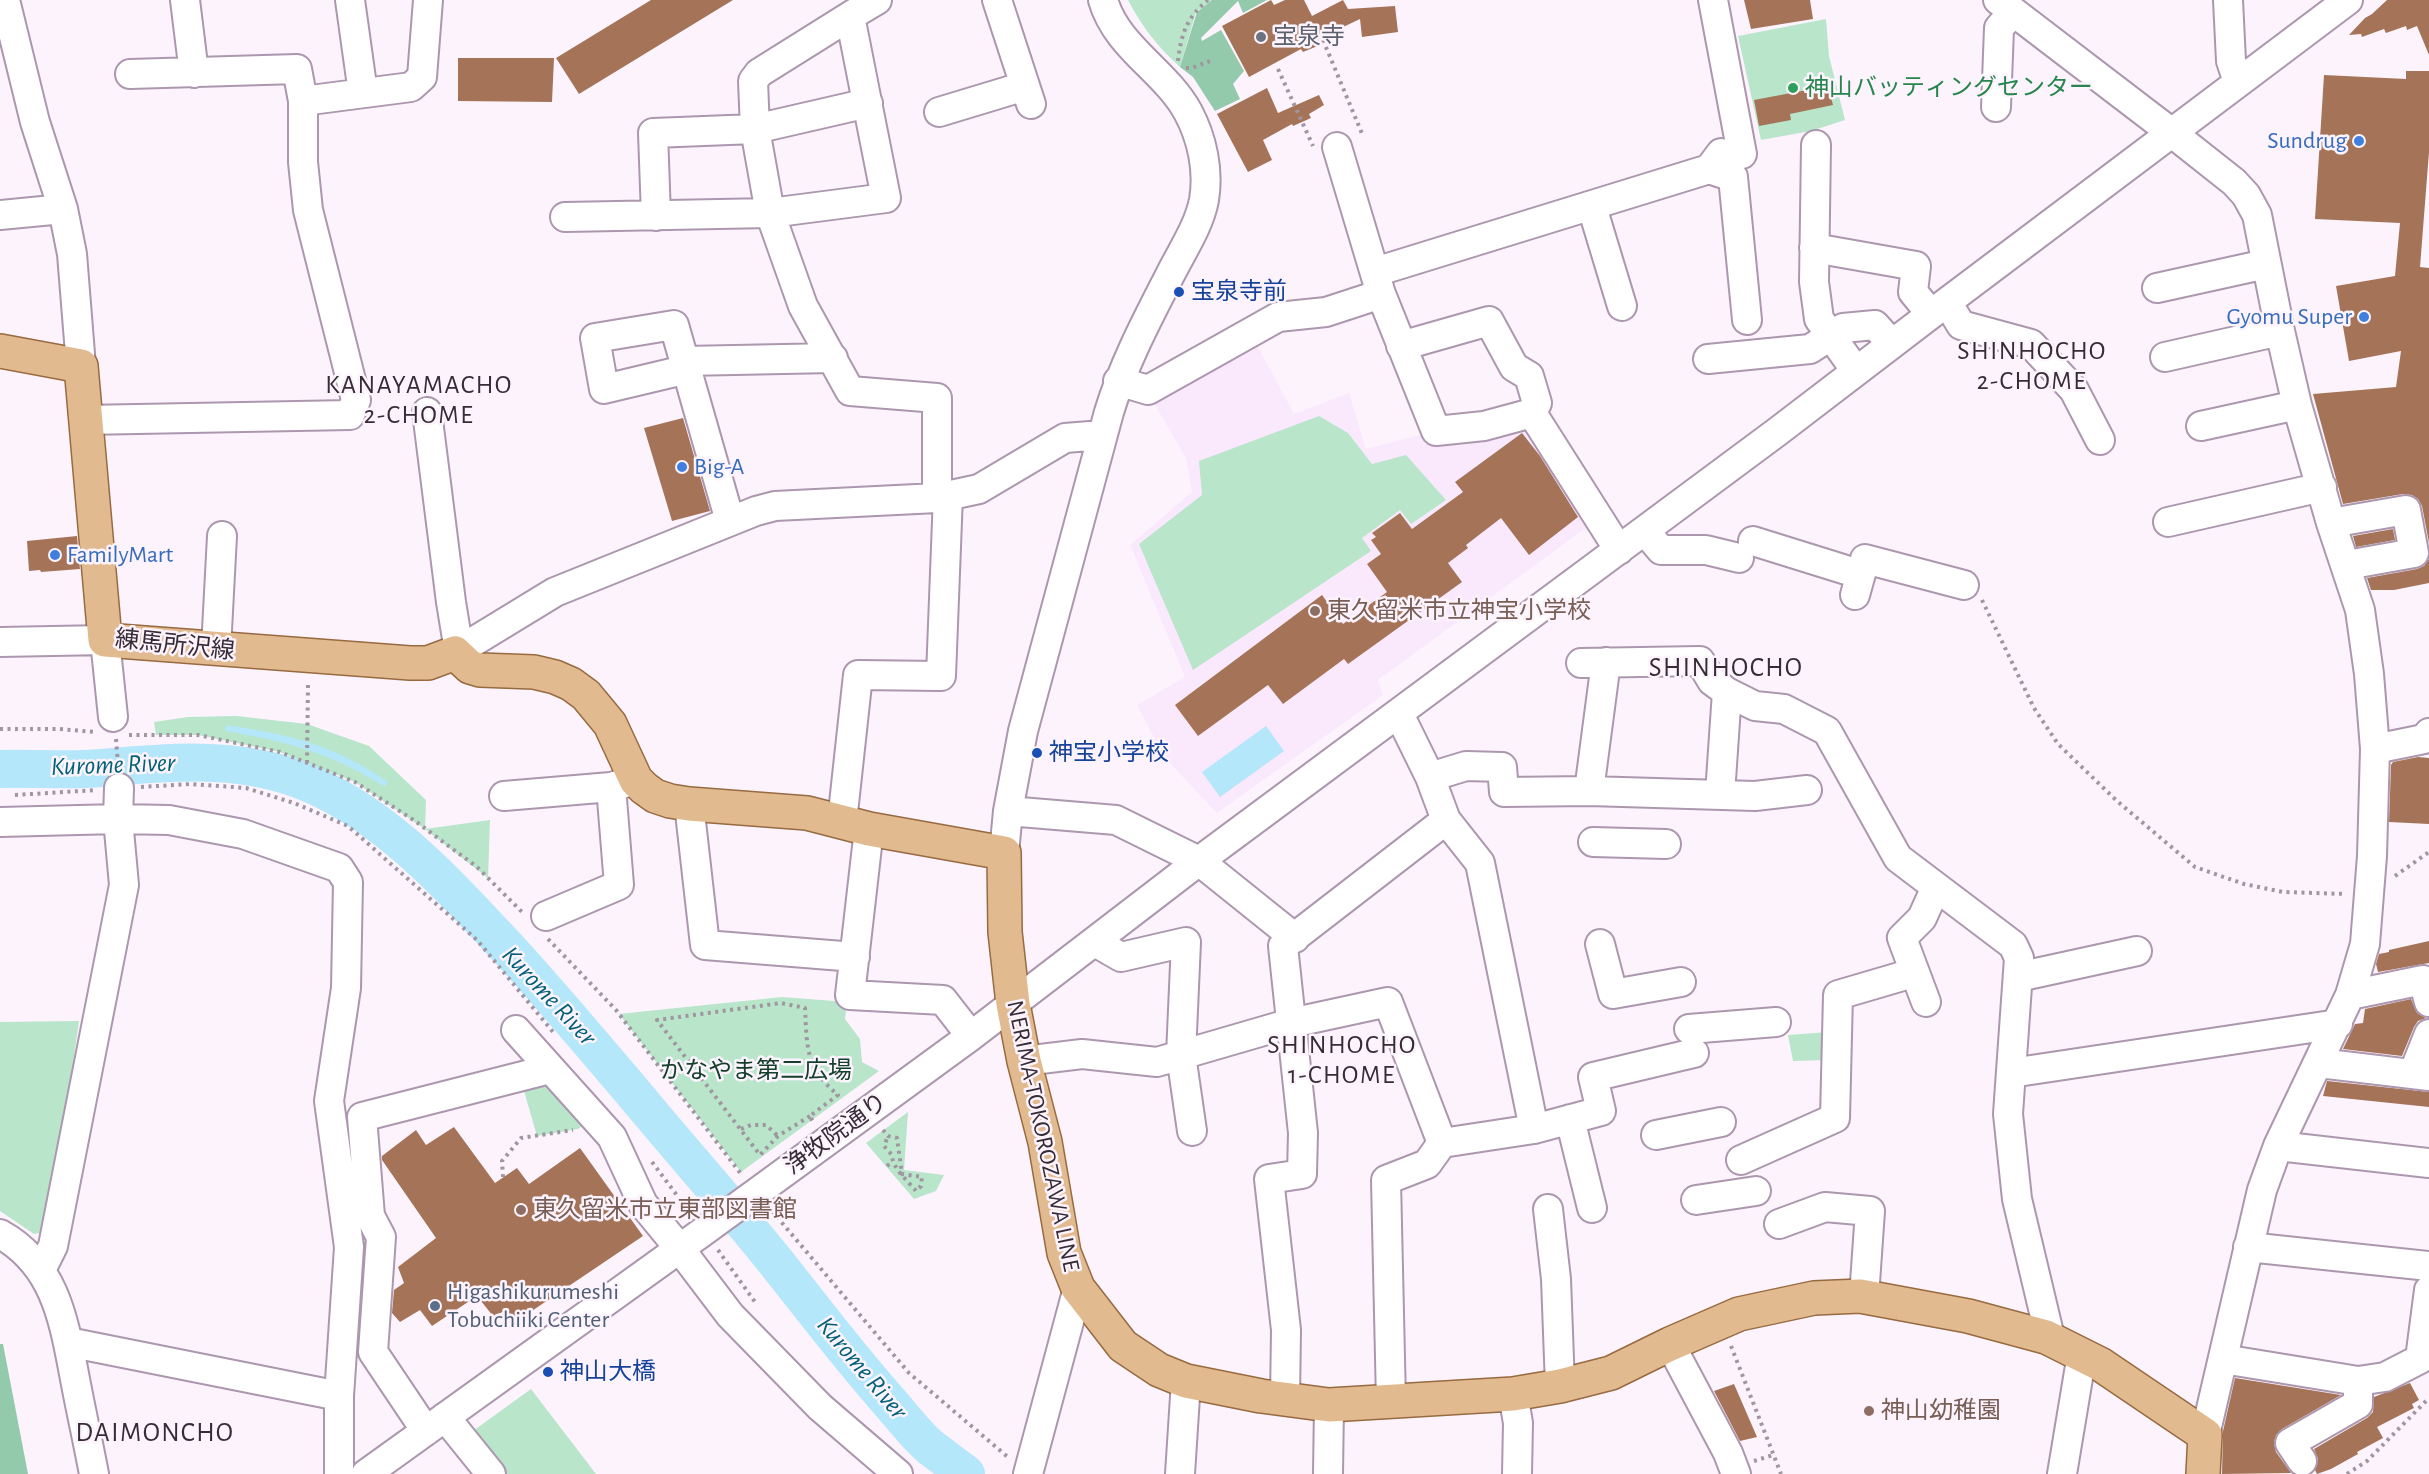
<!DOCTYPE html>
<html>
<head>
<meta charset="utf-8">
<style>
	body { margin:0 }
	canvas { display:block; background:#fcf3fd }
</style>
</head>
<body>
<canvas width="2429" height="1474"></canvas>
<script>
const g = document.querySelector('canvas').getContext('2d');
g.lineJoin = 'round';
function fillPath(path, color) {
  g.fillStyle = color;
  g.fill(path, 'evenodd');
}
function trace(path, color, width, dash) {
  g.strokeStyle = color;
  g.lineWidth = width;
  g.lineCap = dash ? 'butt' : 'round';
  g.setLineDash(dash || []);
  g.stroke(path);
}
function write(font, color, halo, rows, align = 'center') {
  g.font = font + ' "Alegreya Sans","Noto Sans JP",sans-serif';
  g.lineWidth = 5;
  g.setLineDash([]);
  g.textBaseline = 'middle';
  g.strokeStyle = halo;
  g.fillStyle = color;
  for (const [text, x, y, turn = 0] of rows) {
    g.save();
    g.translate(x, y);
    g.rotate((+turn || 0) * Math.PI / 180);
    g.textAlign = isNaN(turn) ? turn : align;
    if (halo) g.strokeText(text, 0, 0);
    g.fillText(text, 0, 0);
    g.restore();
  }
}
fillPath(new Path2D(`
	M1254,339L1294,414L1349,393L1366,449L1428,433L1527,420L1591,519L1587,527L1378,680L1383,695L1217,813L1165,758L1137,705L1185,677L1130,545L1192,492L1186,458L1151,398Z`), '#fae9fd');
fillPath(new Path2D(`
	M1128,0H1212L1196,12L1180,67C1158,47 1142,27 1128,0Z
	M1826,19L1829,56L1845,120L1811,131L1761,140L1738,36Z
	M1319,416L1348,433L1372,464L1406,455L1446,500L1411,524L1400,510L1362,538L1371,551L1193,670L1139,544L1202,495L1199,461Z
	M236,716L307,724L369,746L426,800L425,829L490,820L488,878L425,829L355,782L280,752L198,735H156L154,722L188,717Z
	M782,997L847,1002L845,1019L860,1039L862,1062L879,1071L741,1172L619,1014Z
	M79,1021L49,1231L34,1234L0,1211V1022Z
	M1828,1032L1826,1060L1793,1061L1788,1035Z
	M550,1069L594,1118L578,1129L537,1136L520,1077Z
	M908,1112L904,1170L944,1175L936,1191L914,1199L866,1143Z
	M531,1389L596,1474H495L466,1436Z`), '#b9e5cb');
fillPath(new Path2D(`
	M1212,0H1267L1243,13L1238,1L1201,38L1202,41L1221,30L1244,71L1233,84L1240,99L1215,111L1193,77L1180,67L1197,12Z
	M0,1344H3L28,1474H0Z`), '#93caab');
fillPath(new Path2D(`
	M226,725C291,735 333,744 388,782L385,787C332,753 287,742 226,731Z
	M1266,726L1284,751L1220,797L1202,772Z`), '#b3e7f9');
trace(new Path2D(`
	M0,769C34,768 69,771 102,768C167,762 235,756 298,779C379,809 443,879 501,941C546,989 588,1040 631,1090C677,1146 725,1199 771,1256C811,1306 849,1357 892,1405C904,1419 916,1435 930,1447C942,1456 954,1465 966,1474`), '#b3e7f9', 38);
fillPath(new Path2D(`
	M651,0H733L579,94L556,58Z
	M1271,0L1274,5L1285,0H1304L1312,16L1343,0L1348,9L1395,6L1398,32L1362,37L1360,19L1318,39L1320,45L1303,52L1301,49L1249,77L1222,26Z
	M1744,0H1810L1813,19L1751,29Z
	M2387,0H2429V55L2417,26L2407,30L2406,26L2386,33L2384,29L2362,37L2361,34L2349,35L2365,18L2372,14Z
	M458,58H554L552,102L458,101Z
	M2406,71H2429V152L2420,267L2429,268V543L2422,506L2418,499L2412,495L2403,494L2343,504L2313,394L2396,387L2401,351L2349,361L2336,286L2395,276L2400,223L2315,219L2324,75L2406,79Z
	M1828,86L1833,105L1790,114L1791,120L1759,126L1754,100Z
	M1267,88L1278,113L1319,95L1324,105L1309,114L1311,118L1293,126L1292,124L1263,140L1272,160L1248,172L1217,114Z
	M683,418L710,511L672,521L644,428Z
	M1522,433L1540,456L1578,517L1529,555L1501,518L1466,545L1468,548L1448,563L1462,582L1348,664L1344,659L1283,704L1268,685L1198,736L1175,705L1322,595L1343,624L1387,592L1367,564L1381,554L1371,540L1376,537L1372,533L1400,513L1412,529L1463,492L1455,482Z
	M2393,529L2395,540L2356,547L2353,536Z
	M77,536L80,569L41,572L40,570L29,571L27,541Z
	M2429,559V583L2394,590H2371L2367,578L2417,569L2424,566Z
	M2418,757L2429,758V824L2389,822L2391,765L2393,762Z
	M2429,941V963L2378,972L2376,964L2379,954L2389,952V950Z
	M2411,999L2417,1013L2426,1018L2418,1021L2414,1027L2402,1056L2343,1049L2355,1024L2363,1023L2365,1009Z
	M2327,1081L2429,1092V1107L2323,1096Z
	M454,1127L495,1183L517,1168L529,1184L580,1148L643,1236L514,1323L505,1311L493,1316L477,1296L432,1326L420,1310L400,1322L392,1313L394,1290L404,1283L398,1267L436,1238L382,1160V1156L416,1130L426,1145Z
	M2235,1378L2341,1395L2282,1429L2276,1435L2274,1443L2276,1452L2291,1473L2222,1474L2223,1431Z
	M2410,1383L2419,1400L2412,1404L2414,1408L2377,1427L2383,1438L2357,1452L2358,1454L2331,1469L2317,1474L2315,1470L2318,1459L2314,1449L2367,1418L2373,1412L2374,1397Z
	M1734,1384L1757,1437L1740,1441L1714,1391Z`), '#a57458');
const minor = new Path2D(`
	M5,0L35,122L63,209L72,254L81,366
	M185,0L194,73
	M350,0L363,93
	M997,0L1031,104
	M1713,0L1742,154
	M1998,0L2172,133L2234,182L2246,195L2257,215L2280,331L2297,405L2331,523L2360,610L2369,674L2375,749L2372,856L2365,944L2350,995L2278,1146L2262,1190L2205,1435
	M2228,0L2231,61L2238,82
	M850,16L759,73L753,81L755,129L770,213L803,306L850,391L937,398V498
	M303,101L411,87L422,77L428,0
	M1996,107L1999,28L2013,12
	M939,112L1025,86
	M1816,145L1814,282L1819,319L1856,371
	M1337,147L1381,294L1436,431L1484,426L1532,413L1537,403L1529,376L1514,367L1489,321L1401,346
	M1709,169L1733,177L1747,320
	M1592,207L1622,306
	M0,215L63,209
	M656,216L653,133L755,129L868,103
	M565,217L770,213L886,198L850,16L877,0
	M1814,248L1916,266L1913,292L1931,314
	M1375,272L1709,169L1721,153
	M2157,288L2266,264
	M1947,302L1961,325L2031,344L2074,390L2100,440
	M2165,357L2280,331
	M1708,359L1810,349L1843,328L1875,325L1892,344
	M685,361L833,358
	M688,369L604,389L595,338L674,325L730,521
	M1118,381L1148,390L1278,317L1326,312L1381,294
	M427,412L451,602L459,651
	M1532,413L1619,550
	M84,420L350,415L356,400L308,210L303,162V101L297,69L130,74
	M2201,426L2297,405
	M2168,522L2322,487
	M2331,523L2406,510L2414,553L2347,565
	M1645,531L1661,550H1706L1739,558
	M1753,541L1859,574
	M1855,595L1865,559L1964,585
	M0,642L105,640L113,717
	M216,649L222,536
	M455,653L555,592L756,511L775,506L937,498L979,489L1065,438L1090,436L1101,438
	M1581,663L1700,661L1712,681L1727,692L1755,706L1784,709L1827,731L1898,858L2013,945L2019,958L2008,1114L2017,1199L2048,1329L2046,1337
	M2375,749L2424,739L2429,733
	M1430,777L1466,766L1502,767L1504,792L1589,791L1755,796L1807,790
	M1589,791L1606,662
	M1720,794L1727,692
	M504,796L611,787L628,782
	M689,804L705,945L855,957
	M1008,811L1116,820L1199,861L1295,938
	M1446,820L1480,863L1534,1129
	M0,822L118,819L169,820L243,834L339,868L348,882L346,988L329,1101L349,1247L339,1396V1474
	M842,822L858,675L941,676L948,495
	M869,829L850,995L943,1000L971,1036
	M1593,842L1666,844
	M1004,853L1008,811L1023,731L1109,412C1124,363 1147,320 1170,275C1182,251 1199,226 1204,200C1209,170 1202,138 1188,112C1165,70 1117,48 1103,0
	M546,916L619,885L611,787
	M1095,942L1121,957L1186,942L1181,1055L1291,1023L1388,1002L1442,1143L1534,1129L1601,1111L1593,1077L1694,1053
	M1600,944L1613,994L1681,982
	M2018,977L2137,951
	M2350,995L2423,980L2429,1002
	M1926,1002L1902,938L1922,918L1936,887
	M1689,1029L1776,1022
	M516,1030L612,1137L643,1204L680,1249L730,1315L820,1407L898,1474
	M1024,1061L1082,1054L1157,1062L1181,1055L1192,1131
	M2319,1063L2429,1076
	M2011,1073L2338,1024
	M2413,1074L2429,1034
	M1570,1119L1592,1208
	M1656,1135L1721,1122
	M2278,1146L2429,1163
	M1741,1160L1835,1118L1838,995L1913,973
	M1696,1200L1756,1191
	M1548,1209L1556,1279L1560,1386
	M1779,1224L1825,1207L1870,1211L1864,1297
	M0,1234C56,1265 64,1322 75,1379C81,1411 88,1442 94,1474
	M2248,1247L2429,1266
	M41,1270L53,1246L124,885L118,819L119,788
	M68,1342L339,1396
	M1670,1344L1728,1453L1736,1474
	M2223,1359L2358,1381L2385,1377L2420,1359L2429,1290
	M1513,1394L1518,1423L1517,1474
	M1285,1400L1286,1330L1269,1179L1302,1174L1303,1133L1283,946L1446,820L1430,777L1399,714
	M1391,1402L1386,1180L1427,1164L1442,1143
	M445,1417L491,1474
	M426,1431L373,1352L381,1237L370,1216L362,1117L550,1069
	M2302,1461L2290,1443L2358,1404V1381
	M366,1474L704,1231L971,1036L1199,861L1777,432L1947,302L2348,0
	M1028,1474L1078,1288
	M1180,1474L1186,1381
	M1328,1474L1329,1405
	M2062,1474L2081,1360L2084,1354`);
const major = new Path2D(`
	M0,351L81,366L105,640L410,663H428L455,653L470,667L480,670L534,672L555,677L571,684L586,695L610,724L636,780L644,788L655,796L670,801L689,804L807,813L869,829L1004,853L1005,932L1013,1004L1024,1061L1045,1142L1064,1253L1078,1288L1123,1346L1159,1370L1186,1381L1261,1396L1329,1405L1513,1394L1560,1386L1611,1373L1670,1344L1739,1314L1814,1298L1860,1296L1968,1316L2046,1337L2100,1364L2205,1435L2203,1474`);
trace(minor, '#ac97af', 32);
trace(major, '#986a40', 36);
trace(new Path2D(`
	M1323,40L1363,136
	M1178,61C1181,34 1187,17 1208,0
	M1186,68H1192L1210,61
	M1278,69L1313,146
	M1982,600L2034,708L2058,744L2117,801L2195,867L2244,884L2283,892L2346,894
	M0,729H60L95,732
	M129,735H198L280,752L355,782L415,821L477,867L522,912
	M116,739L118,764
	M307,763L308,682
	M141,787L191,784L246,788L294,803L348,826L477,940L553,1032
	M15,795L97,790
	M2395,876L2429,852
	M548,939L616,1010L741,1174
	M810,1116L778,1136L760,1155L657,1020L781,1003L805,1008C807,1047 805,1067 838,1095L810,1116L814,1124
	M741,1129L751,1125H766L778,1136
	M883,1130L888,1136L897,1138L902,1174L922,1177L921,1186L916,1191C908,1181 892,1168 892,1155L884,1146L888,1136
	M652,1162L691,1214
	M887,1166L892,1162
	M503,1177L502,1161L521,1138L573,1130
	M772,1211L909,1373L1009,1458
	M718,1250L755,1302
	M1731,1346L1781,1474
	M1754,1461L1773,1455
	M2347,1474L2367,1461L2429,1398`), '#9f96a0', 4, [3, 4.5]);
trace(minor, '#fff', 28);
trace(major, '#e2ba90', 33);
for (const [x, y, r, color] of [
	[1261,37,6,"#6b7280"],
	[1793,88,6,"#2e9e5b"],
	[2359,141,6,"#3f7fe0"],
	[1179,292,6,"#1a4fb4"],
	[2364,317,6,"#3f7fe0"],
	[682,467,6,"#3f7fe0"],
	[55,555,6,"#3f7fe0"],
	[1315,611,6,"#8d6e63"],
	[1037,753,6,"#1a4fb4"],
	[521,1210,6,"#8d6e63"],
	[435,1306,6,"#5c6f8a"],
	[548,1372,6,"#1a4fb4"],
	[1869,1411,6,"#8d6e63"]
]) {
  const dot = new Path2D();
  dot.arc(x, y, r, 0, 2 * Math.PI);
  g.fillStyle = color;
  g.fill(dot);
  trace(dot, '#fcf3fd', 2);
}
write('24px', '#5b616d', '#fcf3fd', [
	["宝泉寺",1273,37]
], 'left');
write('24px', '#27864d', '#fcf3fd', [
	["神山バッティングセンター",1805,88]
], 'left');
write('24px', '#366cbe', '#fcf3fd', [
	["Sundrug",2347,141],
	["Gyomu Super",2352,317],
	["Big-A",694,467,"left"],
	["FamilyMart",67,555,"left"]
], 'right');
write('24px', '#164399', '#fcf3fd', [
	["宝泉寺前",1191,292],
	["神宝小学校",1049,753],
	["神山大橋",560,1372]
], 'left');
write('24px', '#785e54', '#fcf3fd', [
	["東久留米市立神宝小学校",1327,611],
	["東久留米市立東部図書館",533,1210],
	["神山幼稚園",1881,1411]
], 'left');
write('24px', '#352c36', '#fcf3fd', [
	["練馬所沢線",175,645,6],
	["浄牧院通り",836,1134,-36],
	["NERIMA-TOKOROZAWA LINE",1043,1136,78]
]);
write('24px', '#14402b', '#fcf3fd', [
	["かなやま第二広場",756,1071]
]);
write('24px', '#4e5e75', '#fcf3fd', [
	["Higashikurumeshi",447,1292],
	["Tobuchiiki Center",447,1320]
], 'left');
g.letterSpacing = '1.5px';
write('26px', '#352c36', '#fcf3fd', [
	["SHINHOCHO",2032,351],
	["2-CHOME",2032,381],
	["KANAYAMACHO",419,385],
	["2-CHOME",419,415],
	["SHINHOCHO",1342,1045],
	["1-CHOME",1342,1075]
]);
g.letterSpacing = '0px';
write('italic 26px', '#036177', '#fcf3fd', [
	["Kurome River",113,765,-2],
	["Kurome River",549,996,47],
	["Kurome River",862,1368,50]
]);
g.letterSpacing = '1.5px';
write('27px', '#352c36', '#fcf3fd', [
	["SHINHOCHO",1726,668],
	["DAIMONCHO",155,1433]
]);
g.letterSpacing = '0px';
</script>
</body>
</html>
